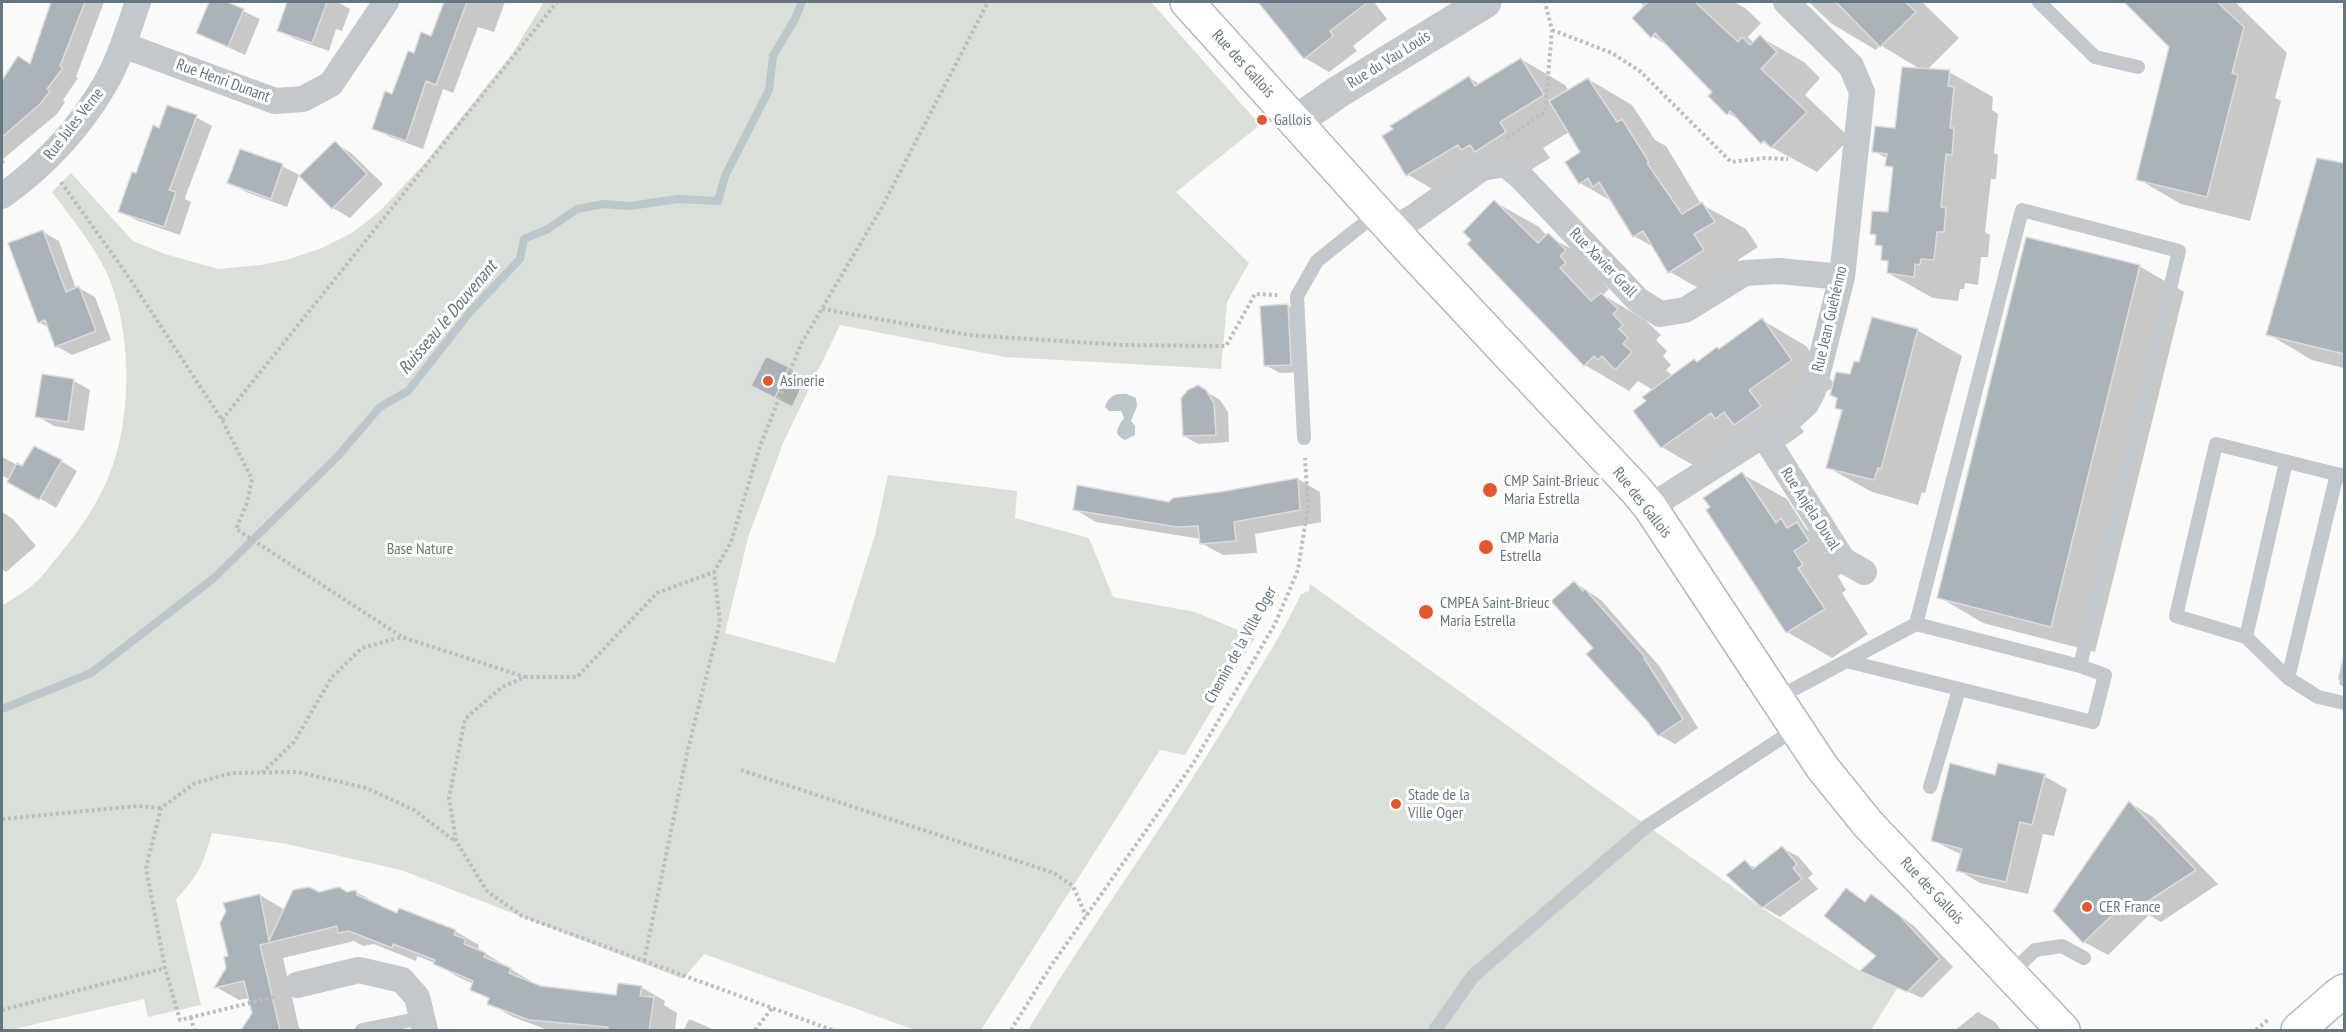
<!DOCTYPE html>
<html>
<head>
<meta charset="utf-8">
<style>
	body { margin:0 }
	#map { position:relative; width:2346px; height:1032px; overflow:hidden; background:#fafaf8; font-family:"PT Sans Narrow",sans-serif }
	canvas { display:block }
	.frame { position:absolute; inset:0; border:3px solid #657683; pointer-events:none }
</style>
</head>
<body>
<div id="map">
<canvas width="2346" height="1032"></canvas>
<div class="frame"></div>
</div>
<script>
const g = document.querySelector('canvas').getContext('2d');
g.lineJoin = 'round';
function fillPath(path, color) {
  g.fillStyle = color;
  g.fill(path, 'evenodd');
}
function trace(path, color, width, dash) {
  g.strokeStyle = color;
  g.lineWidth = width;
  g.lineCap = dash ? 'butt' : 'round';
  g.setLineDash(dash || []);
  g.stroke(path);
}
function write(font, color, halo, rows, align = 'center') {
  g.font = font + ' "PT Sans Narrow",sans-serif';
  g.lineWidth = 6;
  g.setLineDash([]);
  g.textBaseline = 'middle';
  g.strokeStyle = halo;
  g.fillStyle = color;
  for (const [text, x, y, turn = 0] of rows) {
    g.save();
    g.translate(x, y);
    g.rotate((+turn || 0) * Math.PI / 180);
    g.textAlign = isNaN(turn) ? turn : align;
    if (halo) g.strokeText(text, 0, 0);
    g.fillText(text, 0, 0);
    g.restore();
  }
}
fillPath(new Path2D(`
	M544,2H1151L1260,125L1176,192L1249,263L1227,302L1221,369L1005,357L840,325L783,443L748,538L725,633L835,663L875,535L888,475L1017,491L1015,518L1089,538L1113,597L1195,612L1255,637L1185,755L1160,750L981,1030H915L704,954L683,979L401,870L287,844L212,833C203,864 199,875 176,899L201,1005L148,1017L144,999L10,1030H2V606C12,599 25,592 35,583C44,575 51,564 59,555C76,535 92,512 104,487C132,430 133,342 111,283C98,250 73,220 52,192L71,173L133,241L165,254L218,269L261,265L286,260L322,248L352,233L379,212L424,164L512,54Z
	M1310,584L1762,908L1860,971L1898,987L1871,1030H1028C1097,916 1177,809 1245,693C1264,661 1285,629 1301,594L1309,591Z`), '#dadfd7');
fillPath(new Path2D(`
	M1127,394L1136,398L1137,406L1131,421L1135,426V435L1125,440C1112,434 1118,427 1124,418L1121,411H1109L1105,407C1109,395 1116,393 1127,394Z`), '#bbc7cb');
fillPath(new Path2D(`
	M53,2H104L76,77L78,78L63,100L65,102L57,114L3,159L5,162L2,165V97L16,84L31,66Z
	M210,2H223L260,19L245,55L198,33Z
	M289,2H337L350,9L342,31L336,29L329,51L295,39L279,30Z
	M445,2H505L494,32L478,27L453,93L443,89L423,149L390,137L374,128L415,55L432,38Z
	M1265,2H1374L1387,19L1353,46L1357,51L1329,72L1305,58L1262,4Z
	M1640,2H1734L1745,8L1761,23L1748,37L1754,43L1760,37L1804,62L1820,78L1805,95L1850,138L1817,172L1762,142L1741,121L1728,113L1714,92L1672,48L1652,36L1645,7Z
	M1809,2H1922L1959,38L1927,70L1949,72L1993,97L1992,110L1998,114L1994,153L1998,155L1996,179H1991L1985,232L1990,235L1988,257H1981L1978,285L1965,283L1964,289H1960L1958,301L1933,298L1888,273L1890,263L1883,259L1884,248L1876,244L1877,237L1871,233L1889,213L1894,169L1887,165L1888,159L1874,151L1897,130L1922,70L1880,45L1876,50L1832,24Z
	M2126,2H2235L2287,53L2275,98L2281,101L2250,221L2181,204L2138,179L2171,47Z
	M1521,59L1565,85L1569,91L1588,79L1632,105L1655,140L1666,146L1701,204L1746,229L1758,247L1738,260L1748,276L1714,297L1670,272L1655,248L1634,236L1613,202L1580,183L1582,153L1569,132L1543,148L1550,158L1521,176L1500,171L1451,200L1407,174L1469,78L1480,84Z
	M196,117L212,126L186,195L185,199L191,202L180,235L136,220L120,211L160,130Z
	M335,143L351,153L383,184L350,218L333,208L302,176Z
	M2318,160L2344,165V368L2312,360L2268,334Z
	M282,166L299,175L287,207L246,192L229,182Z
	M1495,202L1539,227L1547,236L1593,260L1609,276L1603,282L1609,289L1603,295L1645,320L1661,335L1656,340L1667,351L1663,356L1671,365L1666,370L1673,376L1720,350L1762,320L1806,346L1834,384L1851,376L1860,364L1917,330L1962,356L1925,493L1922,492L1918,505L1872,492L1827,467L1843,411L1837,407L1839,399L1833,387L1793,416L1804,432L1779,450L1764,441L1706,473L1662,447L1648,401L1653,390L1638,381L1629,391L1585,365Z
	M43,232L59,241L76,289L79,288L95,297L111,340L72,355L56,346L49,328L39,322Z
	M2139,266L2184,292L2095,652L1983,623L1939,597Z
	M1287,305L1301,314L1305,372L1280,373L1265,365Z
	M766,358L805,378L792,406L770,395Z
	M74,381L90,390L84,431L54,426L37,416Z
	M1198,387L1220,400L1228,412L1229,442L1198,444L1184,436Z
	M2,457L23,468L61,461L77,471L56,508L2,475Z
	M1742,474L1787,499L1807,530L1841,550L1853,567L1838,576L1846,590L1842,593L1868,634L1832,658L1787,632Z
	M1298,479L1320,492L1321,522L1255,534L1257,553L1223,555L1201,543V539L1096,522L1074,509L1170,504Z
	M2,512L13,519L36,546L6,572L2,569Z
	M1574,582L1601,600L1660,667L1698,728L1675,744L1659,735Z
	M2344,653V687L2339,684L2340,680L2338,679Z
	M2044,776L2067,789L2054,836L2043,834L2028,894L1980,883L1958,870L1962,855L1932,840L1996,777Z
	M2130,803L2153,817L2218,884L2161,922L2149,915L2108,955L2084,942Z
	M1782,848L1799,857L1813,874L1808,878L1818,889L1780,917L1763,907L1745,862L1756,868Z
	M1846,890L1866,903L1871,896L1884,904L1914,926L1953,967L1922,998L1862,971L1878,956Z
	M356,892L398,915L455,931L479,945L478,948L488,955L540,987L618,997L641,987L665,1001L664,1005L677,1013L675,1030H548L513,1017L489,1003L490,1000L472,989L474,984L458,977L435,963L417,956L416,961L374,944L363,946L354,941L283,958L299,1028L304,1030H243L253,1013L250,998L239,1000L216,987L228,968L230,957L260,895L285,910L318,894Z
	M1978,1012L1995,1022L2001,1030H1955Z
	M689,1019L708,1027L714,1030H684Z`), '#0003');
trace(new Path2D(`
	M2,709L91,673L214,578L338,456L380,407L408,391L470,312L520,259L524,239L548,229L577,209L604,204L630,206L678,199L718,201L725,176L769,90L773,56L795,19L802,2`), '#bbc7cb', 8);
const building = new Path2D(`
	M51,2H85L60,66L63,68L47,89L50,91L40,104L2,137V80L18,56L30,64Z
	M209,2H227L244,9L228,47L196,33Z
	M287,2H327L312,43L277,31Z
	M444,2H467L436,85L426,81L406,141L372,129L385,91L392,94L408,51L414,53L421,32L431,36Z
	M1258,2H1368L1330,31L1333,36L1304,59Z
	M1648,2H1695L1738,42L1742,37L1750,45L1760,35L1777,52L1761,69L1807,112L1771,148L1764,141L1761,144L1730,111L1727,115L1708,96L1712,92L1655,33L1651,38L1632,18Z
	M1836,2H1905L1916,12L1880,47Z
	M2124,2H2217L2244,27L2232,73L2238,75L2207,197L2136,180L2169,47Z
	M1521,58L1544,95L1500,122L1506,132L1475,152L1470,145L1461,150L1458,145L1406,176L1382,136L1393,129L1390,126L1469,76L1475,86Z
	M1902,67L1950,70L1948,86L1954,87L1950,128H1954L1952,155L1946,154L1941,207L1946,208L1944,232H1937L1934,260L1921,259L1920,265L1915,264L1914,277L1887,273L1888,261L1881,260L1882,246L1875,245L1876,235L1870,234L1872,211L1888,212L1893,167L1885,166L1887,154L1872,152L1875,126L1895,128Z
	M1588,78L1617,122L1622,119L1649,162L1647,163L1682,214L1702,202L1715,222L1694,234L1704,250L1668,273L1643,231L1633,237L1599,182L1593,187L1588,178L1579,184L1565,162L1580,152L1549,101Z
	M167,105L197,115L171,186L169,190L176,192L164,227L118,212L132,172L136,173L153,125L159,128Z
	M335,141L367,174L332,209L299,176Z
	M240,149L283,164L271,199L227,183Z
	M2317,158L2344,163V354L2266,335Z
	M1494,200L1538,243L1548,233L1566,250L1560,256L1566,263L1560,268L1591,301L1601,293L1618,309L1613,314L1623,325L1619,329L1628,338L1623,344L1632,352L1615,370L1602,356L1598,360L1594,356L1584,366L1467,244L1471,240L1463,232Z
	M43,230L66,292L79,286L96,331L55,347L45,320L38,323L8,243Z
	M2026,237L2140,265L2051,627L1937,598Z
	M1288,304L1291,365L1264,366L1260,306Z
	M1872,317L1918,329L1881,469L1878,468L1874,480L1826,468L1842,410L1835,408L1837,398L1830,395L1836,372L1850,374L1854,361L1859,362Z
	M1762,318L1792,360L1749,390L1761,406L1734,425L1724,412L1715,419L1711,413L1661,448L1633,411L1646,401L1642,397L1694,359L1697,362L1717,347L1719,349Z
	M766,356L789,367L775,398L751,386Z
	M42,374L74,379L68,422L35,417Z
	M1198,385L1206,390L1214,403L1216,435L1183,436L1181,398L1188,390Z
	M34,446L62,460L39,500L7,482L17,463L22,466Z
	M1742,472L1776,523L1781,518L1787,528L1797,522L1809,541L1794,551L1803,565L1798,568L1825,609L1786,633L1706,510L1710,507L1703,498Z
	M1298,478L1300,510L1234,522L1236,541L1200,544L1198,526L1177,527L1073,510L1077,485L1169,502L1173,498L1220,492Z
	M1574,581L1583,591L1585,589L1645,657L1644,658L1683,719L1658,736L1648,722L1586,654L1593,648L1551,601Z
	M1950,763L1995,775L1998,763L2045,774L2032,825L2020,822L2006,882L1956,871L1962,849L1931,841Z
	M2129,801L2196,870L2136,909L2128,900L2083,943L2053,911Z
	M1782,846L1797,864L1793,868L1802,879L1762,908L1726,875L1745,860L1753,869Z
	M309,887L319,892L339,887L347,892L356,890L357,895L397,913L399,908L456,930L454,935L466,939L464,944L486,953L484,957L511,968L509,973L541,986L616,995L618,983L642,986L640,996L654,997L649,1030H607L608,1027L529,1020L487,1004L489,998L470,990L473,981L433,964L435,960L393,944L392,948L349,931L338,933L337,926L260,945L280,1030H241L252,1013L244,981L214,988L226,968L224,957L228,956L220,923L226,911L223,903L260,894L269,941L293,890Z
	M1846,888L1865,902L1871,894L1900,916L1940,959L1907,992L1860,971L1876,956L1824,916Z`);
fillPath(building, '#aab3b9');
trace(building, '#dcdcda', 1.5);
const secondary = new Path2D(`
	M1187,2L1410,249L1636,490L1650,507L1822,767L1868,824L2063,1030`);
const primary = new Path2D(`
	M2298,1030L2337,996L2344,991`);
trace(secondary, '#b3babf', 36);
trace(primary, '#b5babe', 36);
trace(new Path2D(`
	M1552,30L1612,53L1641,72L1731,162L1765,158L1788,159
	M1507,138L1545,112L1552,30L1545,2
	M61,182L128,276L222,420L252,479L247,503L236,529L402,637L525,677
	M822,309L969,335L1123,345L1226,346L1255,294L1277,295
	M222,420L557,2
	M741,770L1054,873L1073,886L1086,916
	M262,773L294,742L332,677L362,648L401,637
	M2,819L138,806L161,808
	M644,961L688,749L720,622L714,572
	M274,997L180,1020L165,968L146,868L161,808L195,783L232,773L298,772L366,788L414,810L455,841
	M2,1010L165,968
	M191,1017L194,1030
	M755,1030L772,1008
	M832,1030L522,916L487,891L456,841L449,798L465,719L502,687L525,677H577L657,593L714,572L731,542L760,446L801,344L882,207L988,2
	M1011,1030L1051,966L1194,762L1275,624L1298,570L1308,505L1305,458
	M2256,1030L2269,1019`), '#bbbfc2', 4, [3, 3]);
trace(new Path2D(`
	M2039,2L2095,57L2138,67
	M1304,438L1297,296L1317,261L1377,213
	M2344,476L2216,444L2176,616L2246,637L2288,678L2318,697L2344,703
	M2246,637L2286,462
	M1846,661L2093,722L2105,675L2080,666
	M2288,678L2337,474
	M1777,698L1916,624L2022,210L2179,251L2080,666L1916,624
	M1930,787L1959,690
	M2010,974L2035,950L2062,946L2084,958
	M362,1030L422,1018
	M1435,1030L1473,976L1647,826L1797,728`), '#c3c8cc', 14);
trace(new Path2D(`
	M123,45L275,101L303,99L331,84L386,2
	M2,196C43,167 78,130 104,86C119,61 128,30 138,2
	M1392,230L1414,217L1482,168L1505,164L1521,177L1638,300L1660,314L1685,310L1745,273L1779,271L1842,277
	M1764,436L1843,560L1864,572
	M1650,507L1793,416L1806,404L1813,391L1842,277L1862,92L1851,66L1786,2
	M297,985L359,970L402,980L417,997L425,1030`), '#c3c8cc', 26);
trace(new Path2D(`
	M1295,122L1338,92L1485,2`), '#c3c8cc', 33);
trace(secondary, '#fff', 33);
trace(primary, '#fff', 33);
for (const [x, y, r, color] of [
	[1262,120,6,"#e4572e"],
	[768,381,6,"#e4572e"],
	[1490,490,8,"#e4572e"],
	[1486,547,8,"#e4572e"],
	[1426,612,8,"#e4572e"],
	[1396,804,6,"#e4572e"],
	[2087,907,6,"#e4572e"]
]) {
  const dot = new Path2D();
  dot.arc(x, y, r, 0, 2 * Math.PI);
  g.fillStyle = color;
  g.fill(dot);
  trace(dot, '#fff', 2);
}
write('16px', '#657683', '#fff', [
	["Rue du Vau Louis",1389,60,-32],
	["Rue des Gallois",1243,64,48],
	["Rue Henri Dunant",223,81,20],
	["Rue Jules Verne",74,124,-52],
	["Rue Xavier Grall",1603,263,46],
	["Rue Jean Guéhénno",1830,319,-77],
	["Rue des Gallois",1642,503,52],
	["Rue Anjela Duval",1810,509,57],
	["Chemin de la Ville Oger",1241,645,-61],
	["Rue des Gallois",1932,891,47]
]);
write('16px', '#657683', '#fff', [
	["Gallois",1274,120],
	["Asinerie",780,381],
	["CMP Saint-Brieuc",1504,481],
	["Maria Estrella",1504,499],
	["CMP Maria",1500,538],
	["Estrella",1500,556],
	["CMPEA Saint-Brieuc",1440,603],
	["Maria Estrella",1440,621],
	["Stade de la",1408,795],
	["Ville Oger",1408,813],
	["CER France",2099,907]
], 'left');
write('16px', '#687a64', '#fff', [
	["Base Nature",420,549]
]);
write('italic 18px', '#60757c', '#fff', [
	["Ruisseau le Douvenant",448,318,-50]
]);
</script>
</body>
</html>
